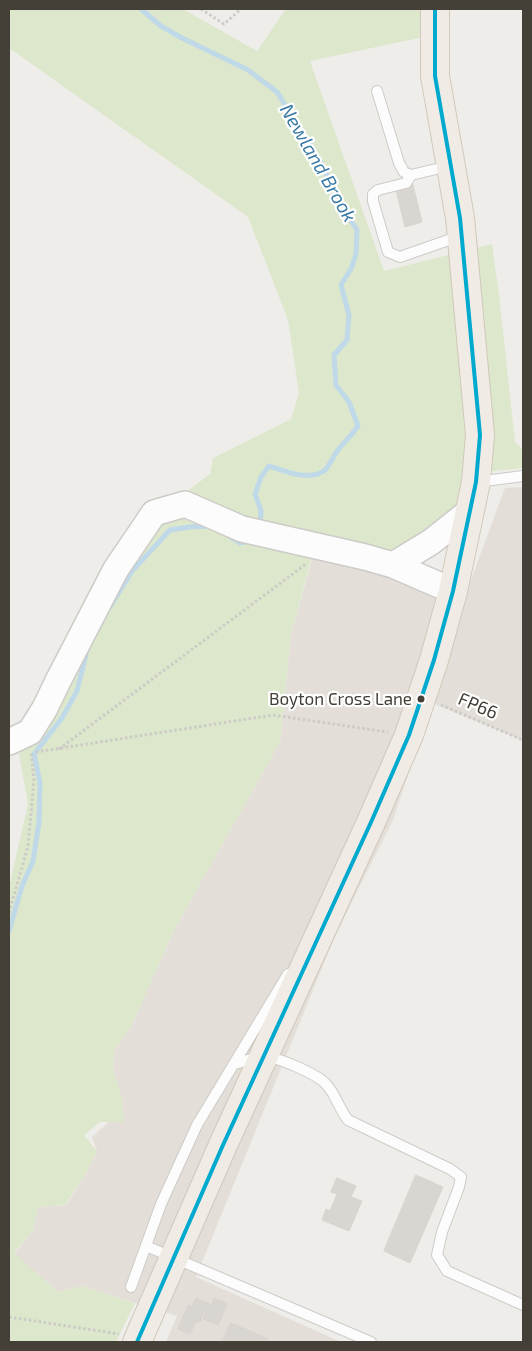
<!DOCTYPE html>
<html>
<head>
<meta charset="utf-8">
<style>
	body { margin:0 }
	#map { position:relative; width:532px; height:1351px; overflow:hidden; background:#efedea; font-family:"Exo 2",sans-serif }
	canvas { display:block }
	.frame { position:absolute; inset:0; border:10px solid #443f37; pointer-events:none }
</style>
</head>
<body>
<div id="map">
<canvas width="532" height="1351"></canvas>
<div class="frame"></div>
</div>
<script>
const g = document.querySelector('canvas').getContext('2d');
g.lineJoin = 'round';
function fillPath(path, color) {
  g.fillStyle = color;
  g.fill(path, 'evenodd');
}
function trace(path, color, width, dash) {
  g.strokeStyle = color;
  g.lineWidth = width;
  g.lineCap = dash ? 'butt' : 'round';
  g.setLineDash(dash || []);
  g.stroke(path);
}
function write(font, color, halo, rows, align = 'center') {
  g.font = font + ' "Exo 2",sans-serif';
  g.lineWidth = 4.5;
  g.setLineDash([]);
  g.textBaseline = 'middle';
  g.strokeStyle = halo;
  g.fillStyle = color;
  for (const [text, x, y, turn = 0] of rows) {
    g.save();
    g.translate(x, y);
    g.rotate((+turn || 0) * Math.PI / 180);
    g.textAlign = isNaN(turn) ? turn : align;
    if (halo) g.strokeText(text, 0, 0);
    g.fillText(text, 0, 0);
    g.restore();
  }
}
fillPath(new Path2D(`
	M523,487V733L520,739L432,703L393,820L335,936L196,1277L341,1342H166L177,1316L81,1286L58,1292L14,1254L33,1230L38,1207L66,1205L84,1177L97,1151L92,1137L109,1122H124L122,1097L113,1071L114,1051L131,1027L174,930L280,742L291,634L315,549L463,601L505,488Z`), '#e3dfd8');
fillPath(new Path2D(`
	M9,9H183L257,51L286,9H424V37L310,61L384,271L492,244L499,295L515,442L523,450V468L486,472L485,493L408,558L314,549L291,634L280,742L174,930L131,1027L114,1051L113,1071L122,1097L124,1122H100L84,1135L97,1151L84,1177L65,1205L38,1207L33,1230L14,1253L58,1292L81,1286L135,1303L116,1342H9V887L28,804L19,754L33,718L104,580L185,493L210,474L213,458L291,419L299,393L288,320L248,217L9,48Z`), '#dde7cc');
trace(new Path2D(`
	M141,9L161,26L180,37L248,70L277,92L322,164L340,204L357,230L356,254L351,269L341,285L349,315L347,340L334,355L336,385L349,402L358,426C352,435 344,442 338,450C333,456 330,465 325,470C309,482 285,471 269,466L261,477L255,494L261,511L260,527
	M229,536L240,543L248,541
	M110,607L132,571L170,530L189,527L210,526
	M9,931L22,886L33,861L39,822L40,783L34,754L62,718L77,691L87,650`), '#bfd9e9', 5);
const building = new Path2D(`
	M413,185L422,222L405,227L396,190Z
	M416,1175L443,1187L410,1263L384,1251Z
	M337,1178L356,1186L351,1197L362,1201L349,1231L322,1220L326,1209L330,1211L337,1194L331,1192Z
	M196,1298L212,1305L214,1298L227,1304L218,1325L203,1319L206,1312L204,1311L200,1322L196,1321L190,1334L178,1329L188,1305L192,1306Z
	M231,1323L268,1339L267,1342H222Z`);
fillPath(building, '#d9d6d2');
trace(building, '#d7d4d0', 1);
const service = new Path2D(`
	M377,91L399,163L404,172L411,175L449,166
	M411,175L406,183L378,190L373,194V201L388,252L400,257L460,236
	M477,482L523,476
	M234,1064C243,1062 256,1056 265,1057C278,1057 316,1074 325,1083C336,1094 339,1109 348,1120L450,1169L461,1177L459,1187L442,1232L437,1255L447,1271L523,1305
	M146,1246L371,1342
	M131,1287L161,1204L197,1125L288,974`);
const tertiary = new Path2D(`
	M393,565L431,542L470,511
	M9,742L30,732L45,708L58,681L116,569L154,513L185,504L242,529L365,557L393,565L453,591`);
const primary = new Path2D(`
	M137,1342L223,1145L372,820L409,735L434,660L453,591L476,482L480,435L460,218L435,76V9`);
trace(service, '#cdcbc8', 12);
trace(tertiary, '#cdcbc8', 28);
trace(primary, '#d0c8b9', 30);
trace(new Path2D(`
	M201,9L224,24L241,9
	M441,705L523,740
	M59,749L306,564
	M36,752L273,715L388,732
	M9,913L28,846L34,779L31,752
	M9,1317L119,1334`), '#cdcbc7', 3, [2.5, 2.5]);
trace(service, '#fdfcfc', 10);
trace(tertiary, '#fdfcfc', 25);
trace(primary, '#f0ece5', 28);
trace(new Path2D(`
	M137,1342L223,1145L372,820L409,735L434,660L453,591L476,482L480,435L460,218L435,76V9`), '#00a9ce', 4);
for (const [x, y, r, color] of [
	[421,699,4.5,"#443f37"]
]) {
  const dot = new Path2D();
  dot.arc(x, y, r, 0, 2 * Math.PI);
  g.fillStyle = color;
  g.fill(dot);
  trace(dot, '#fff', 2);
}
write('17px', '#443f37', '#fff', [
	["Boyton Cross Lane",412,699]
], 'right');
write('18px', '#443f37', '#fff', [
	["FP66",478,706,23]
]);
write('italic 19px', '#3b7ba5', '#fff', [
	["Newland Brook",318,163,60]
]);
</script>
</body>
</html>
